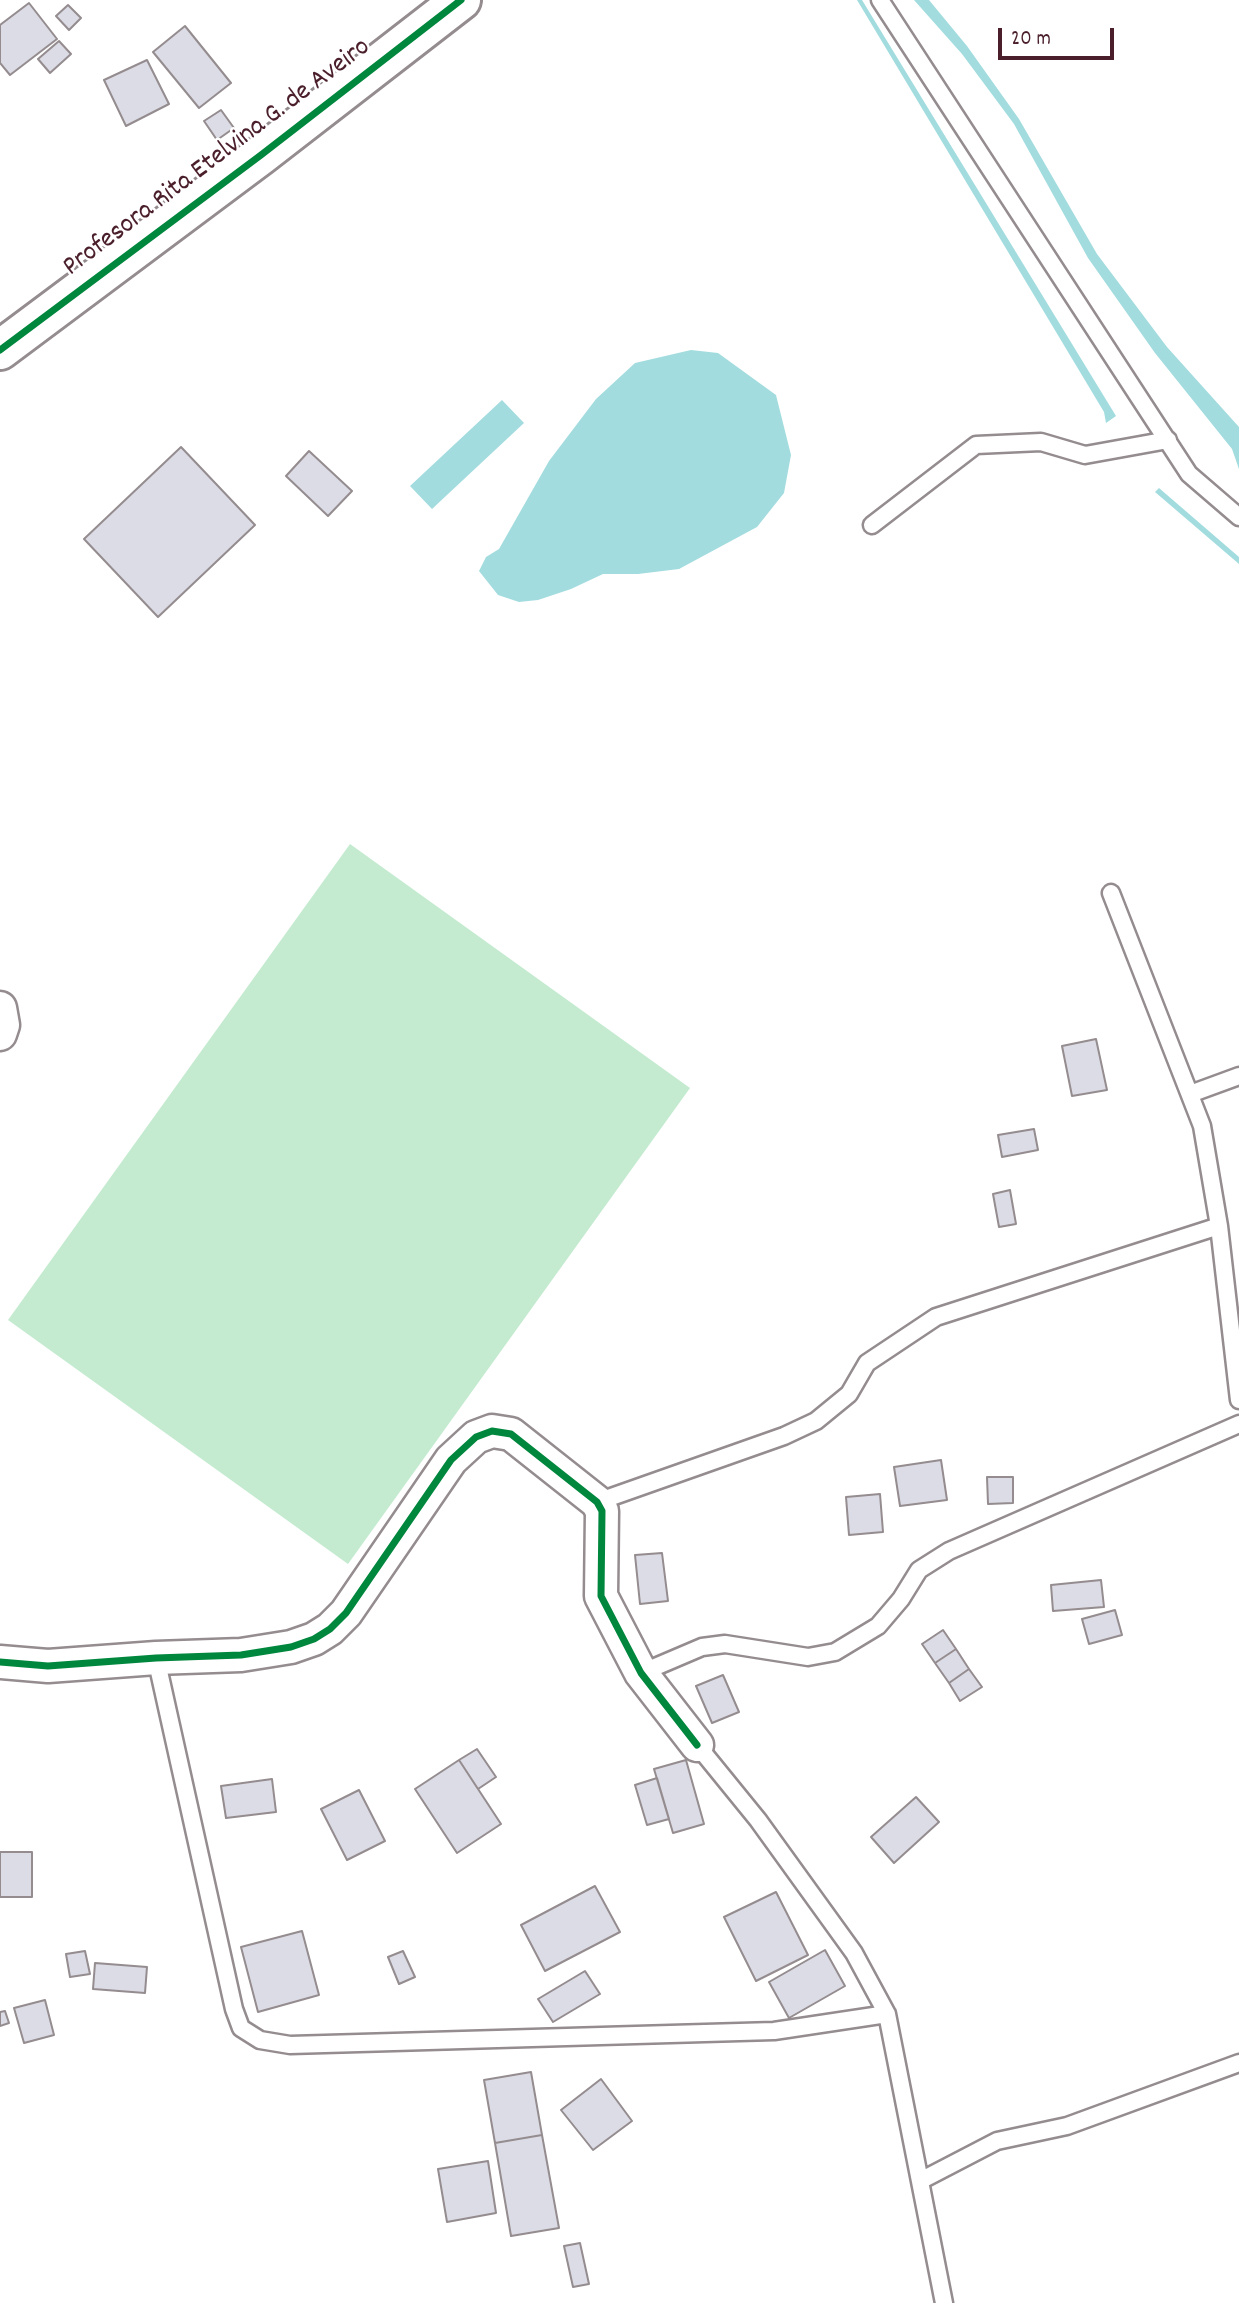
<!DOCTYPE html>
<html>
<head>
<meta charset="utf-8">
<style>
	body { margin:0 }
	#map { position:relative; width:1239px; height:2303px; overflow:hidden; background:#fff; font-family:Dekko,sans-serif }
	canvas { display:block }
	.scale { position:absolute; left:998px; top:28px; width:116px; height:32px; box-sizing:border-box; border:4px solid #4a1f2b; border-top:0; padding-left:9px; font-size:21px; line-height:24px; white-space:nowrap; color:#4a1f2b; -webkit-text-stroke:5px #fff; paint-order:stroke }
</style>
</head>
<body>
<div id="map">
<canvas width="1239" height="2303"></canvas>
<div class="scale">20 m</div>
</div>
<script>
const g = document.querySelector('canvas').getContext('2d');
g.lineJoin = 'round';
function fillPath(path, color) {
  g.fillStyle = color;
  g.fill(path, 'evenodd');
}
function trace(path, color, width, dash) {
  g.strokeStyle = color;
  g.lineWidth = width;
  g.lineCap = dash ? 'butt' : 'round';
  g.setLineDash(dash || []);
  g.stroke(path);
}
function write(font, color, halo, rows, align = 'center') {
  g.font = font + ' Dekko,sans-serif';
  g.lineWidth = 5;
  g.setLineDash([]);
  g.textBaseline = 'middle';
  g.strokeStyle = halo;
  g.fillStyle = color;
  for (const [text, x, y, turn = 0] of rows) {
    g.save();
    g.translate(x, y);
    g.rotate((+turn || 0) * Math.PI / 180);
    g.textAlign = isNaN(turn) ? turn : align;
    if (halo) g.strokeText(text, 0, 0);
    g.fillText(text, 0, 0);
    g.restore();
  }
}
fillPath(new Path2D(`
	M350,844L690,1088L348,1564L8,1320Z`), '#c4ebd0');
fillPath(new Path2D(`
	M857,0H862L1116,416L1106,423L1104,412Z
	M914,0H929L967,46L1019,119L1097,254L1167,347L1239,427V469L1232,449L1155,353L1088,258L1014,124L962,54Z
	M691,350L718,353L776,395L791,455L784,493L757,527L679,569L638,574H603L571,589L538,600L519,602L498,595L479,571L486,557L499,549L549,461L596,399L635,363Z
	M502,400L524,423L432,509L410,486Z
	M1159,488L1239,557V564L1155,492Z`), '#a3dcdf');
const building = new Path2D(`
	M29,3L57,39L10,75L0,63V25Z
	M68,5L81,18L69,30L56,16Z
	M185,26L231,83L199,108L153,52Z
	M59,41L71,54L50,73L38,59Z
	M147,60L169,104L126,126L104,80Z
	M221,110L234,128L217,140L204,121Z
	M181,447L255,525L158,617L84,539Z
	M309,451L352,491L328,516L286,476Z
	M1096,1039L1107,1090L1072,1096L1062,1046Z
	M1034,1129L1038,1150L1002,1157L998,1135Z
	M1010,1190L1016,1224L999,1227L993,1194Z
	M941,1460L947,1500L900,1506L894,1467Z
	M987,1477H1013V1503L988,1504Z
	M880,1494L883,1532L849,1535L846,1497Z
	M662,1553L668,1601L640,1604L635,1555Z
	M1101,1580L1104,1607L1053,1611L1051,1585Z
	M1115,1610L1122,1635L1089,1644L1082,1619Z
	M943,1630L956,1649L935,1663L922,1644Z
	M956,1649L969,1669L949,1683L935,1663Z
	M969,1669L982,1687L960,1701L949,1683Z
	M723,1675L739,1712L712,1723L696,1686Z
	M477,1749L496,1777L478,1789L459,1760Z
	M459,1760L501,1824L457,1853L415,1789Z
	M686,1760L704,1824L673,1833L654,1769Z
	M657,1778L669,1819L647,1825L635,1785Z
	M272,1779L276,1812L226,1818L221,1786Z
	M359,1790L385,1841L347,1860L321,1809Z
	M916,1797L939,1822L894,1863L871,1837Z
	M0,1852H32V1897H0Z
	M595,1886L620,1932L545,1971L521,1925Z
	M776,1892L808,1955L756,1981L724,1917Z
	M302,1931L319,1995L258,2012L241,1947Z
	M825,1950L845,1986L789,2018L769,1982Z
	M85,1951L90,1974L70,1977L66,1954Z
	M403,1951L415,1977L399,1984L388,1957Z
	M95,1963L147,1967L145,1993L93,1989Z
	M585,1971L600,1994L553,2022L538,1999Z
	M45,2000L54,2035L24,2043L14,2008Z
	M5,2011L9,2023L0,2026V2012Z
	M531,2072L542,2135L495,2143L484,2080Z
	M601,2079L632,2121L593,2150L561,2110Z
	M542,2135L559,2228L511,2236L495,2143Z
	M488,2161L496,2213L447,2222L438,2169Z
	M580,2243L589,2284L573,2287L564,2246Z`);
fillPath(building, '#dcdce6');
trace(building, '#948c8e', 2);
const service = new Path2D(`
	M880,0L1189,474L1239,517
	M872,525L976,445L1041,442L1085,455L1168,440
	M1111,893L1202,1126L1219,1226L1239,1400
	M1190,1094L1239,1076
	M597,1502L784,1436L816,1421L849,1394L867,1363L936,1317L1219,1226
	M156,1658L234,2009L241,2028L260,2040L290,2045L774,2031L887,2014
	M641,1673L702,1647L725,1644L808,1657L835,1652L878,1626L901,1599L919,1570L949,1551L1239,1424
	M697,1745L758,1820L854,1953L887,2014L944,2303
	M920,2181L997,2141L1067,2126L1239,2063`);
const minor = new Path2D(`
	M0,1008L3,1025L0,1034
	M0,1662L48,1666L156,1658L241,1655L291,1647L314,1639L330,1629L346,1613L451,1460L476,1437L492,1431L511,1434L597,1502L602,1511L601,1596L641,1673L697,1745`);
const tertiary = new Path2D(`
	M0,350L261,155L461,0`);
trace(service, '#948c8e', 21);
trace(minor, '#948c8e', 37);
trace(tertiary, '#948c8e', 44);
trace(service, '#fff', 16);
trace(minor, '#fff', 32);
trace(tertiary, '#fff', 38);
trace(new Path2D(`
	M0,350L261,155L461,0
	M0,1662L48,1666L156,1658L241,1655L291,1647L314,1639L330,1629L346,1613L451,1460L476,1437L492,1431L511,1434L597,1502L602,1511L601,1596L641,1673L697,1745`), '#00873e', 7);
write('28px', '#4a1f2b', '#fff', [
	["Profesora Rita Etelvina G. de Aveiro",218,159,-37]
]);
</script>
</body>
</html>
